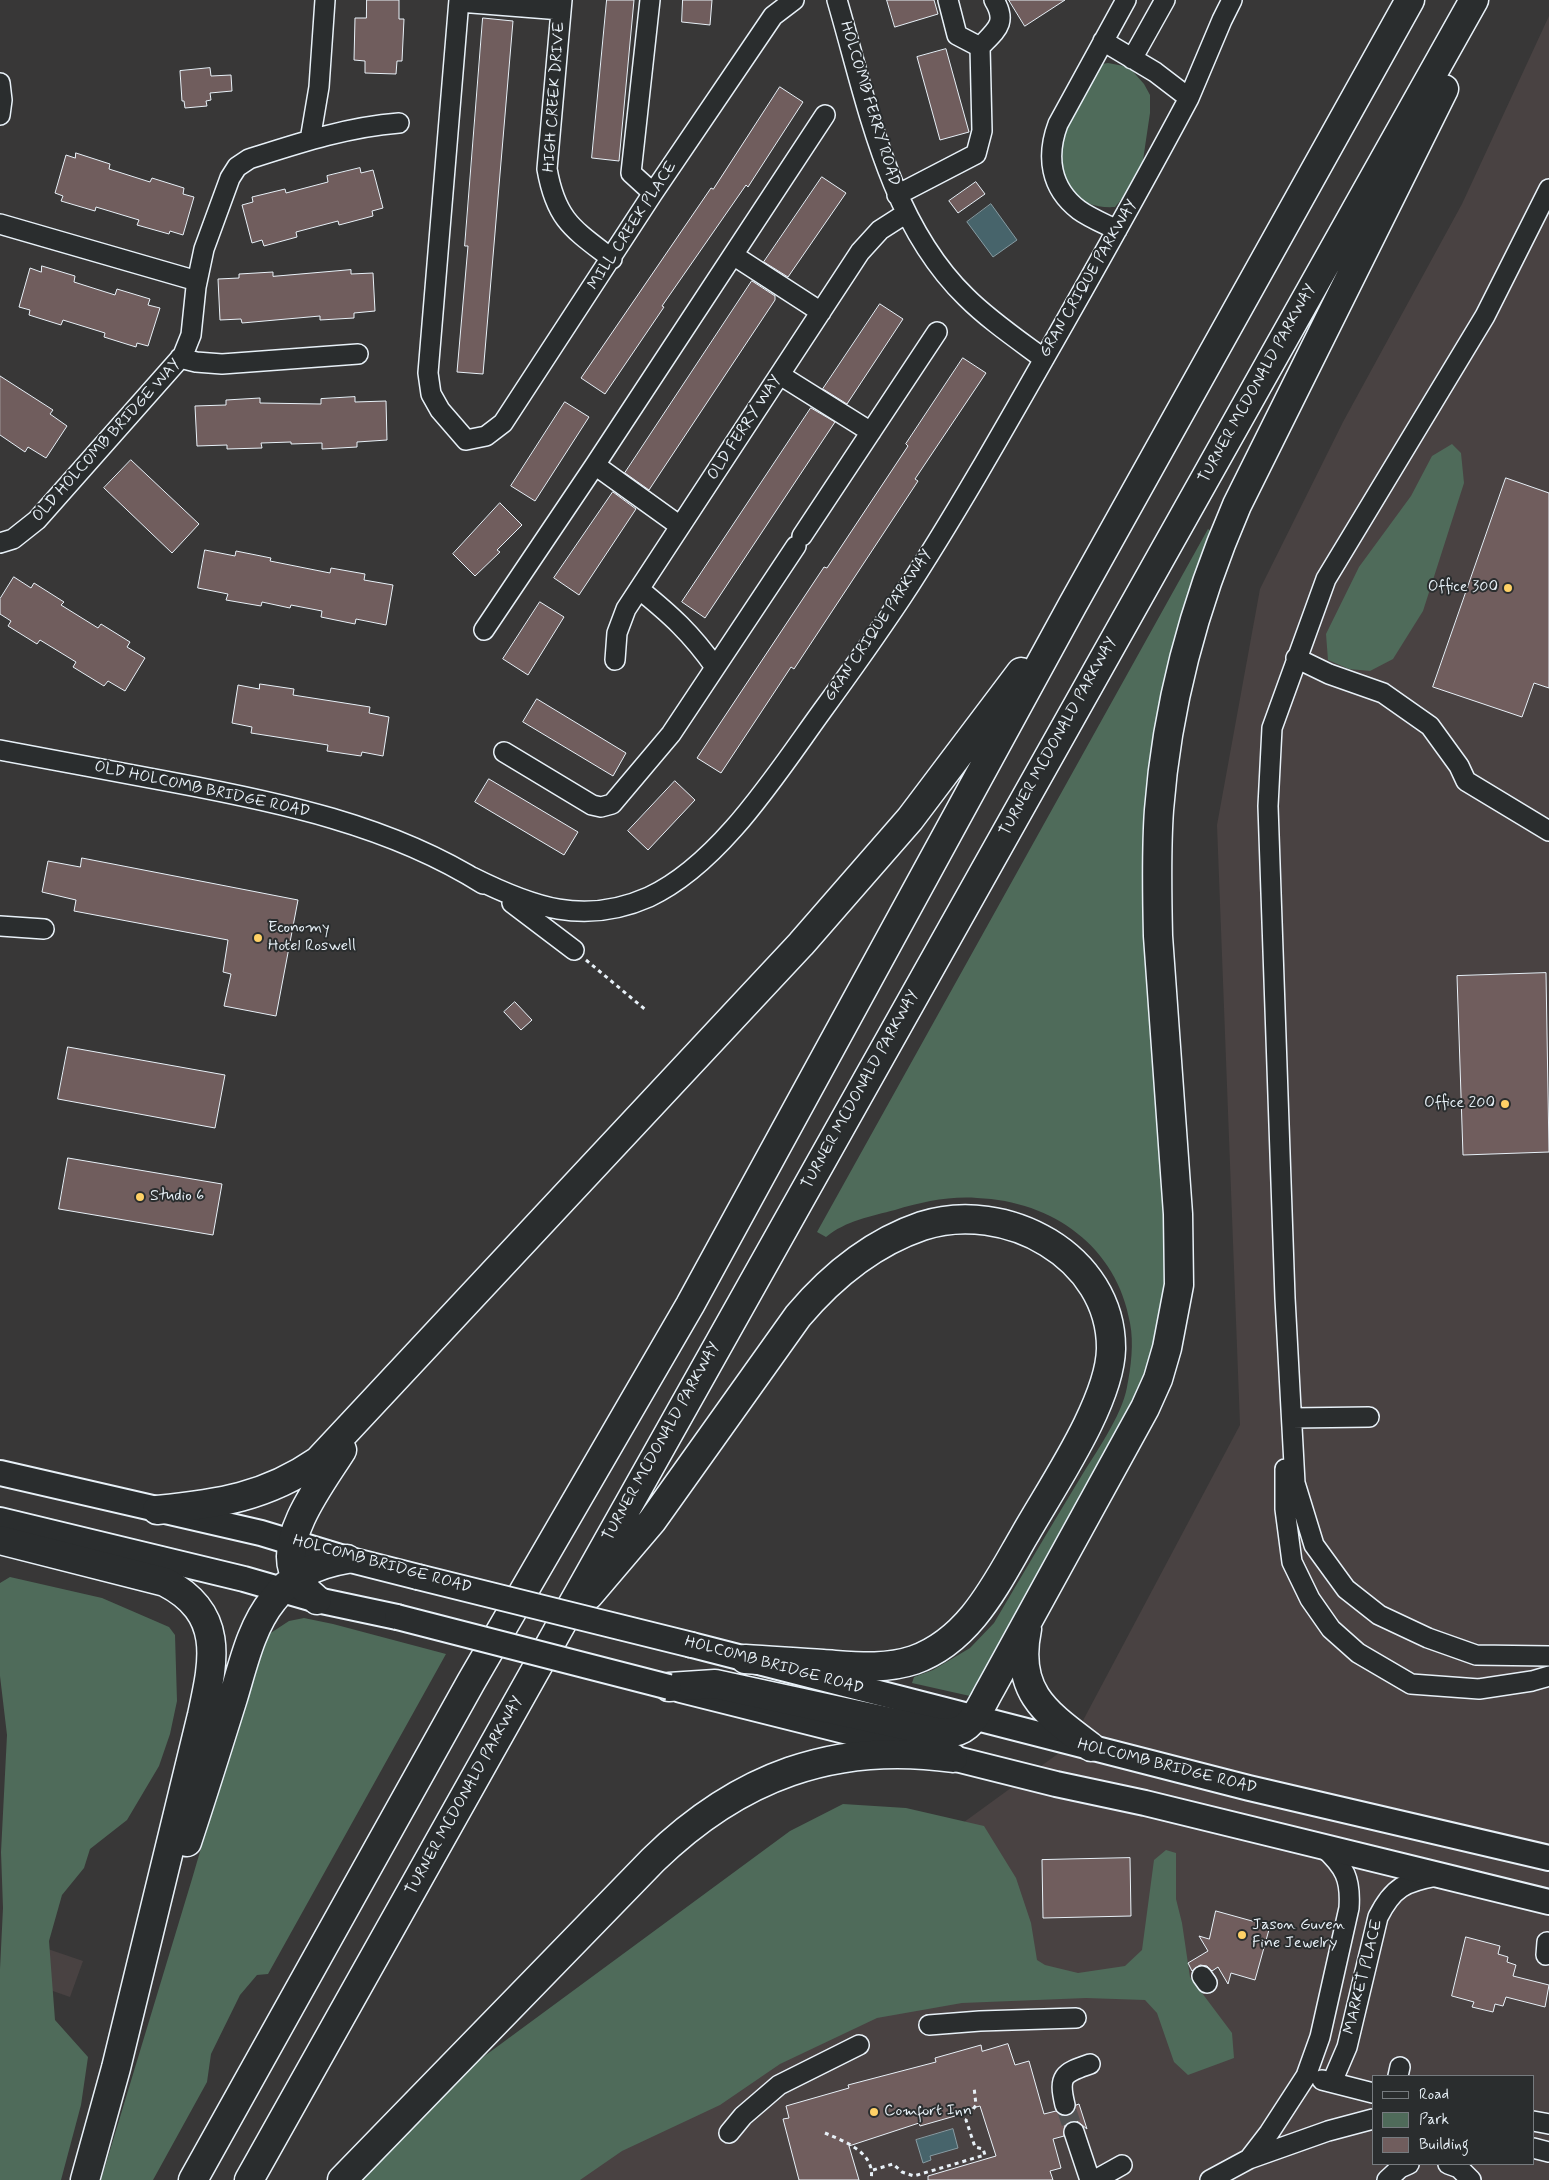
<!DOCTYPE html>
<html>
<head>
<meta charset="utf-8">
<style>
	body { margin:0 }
	#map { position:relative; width:1549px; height:2180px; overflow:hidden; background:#383737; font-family:Mynerve,sans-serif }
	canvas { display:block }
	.legend { position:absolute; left:1372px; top:2075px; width:162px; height:90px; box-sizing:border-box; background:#2a2d2e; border:1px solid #767b7f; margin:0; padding:6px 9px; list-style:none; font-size:15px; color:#e8f1f8 }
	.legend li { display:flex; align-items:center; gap:10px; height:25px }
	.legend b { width:25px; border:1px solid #767b7f }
</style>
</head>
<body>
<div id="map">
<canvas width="1549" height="2180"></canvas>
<ul class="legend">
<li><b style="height:6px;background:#2a2d2e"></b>Road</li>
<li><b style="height:14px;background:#4f6b5a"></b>Park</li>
<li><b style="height:14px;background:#705d5d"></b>Building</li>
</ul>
</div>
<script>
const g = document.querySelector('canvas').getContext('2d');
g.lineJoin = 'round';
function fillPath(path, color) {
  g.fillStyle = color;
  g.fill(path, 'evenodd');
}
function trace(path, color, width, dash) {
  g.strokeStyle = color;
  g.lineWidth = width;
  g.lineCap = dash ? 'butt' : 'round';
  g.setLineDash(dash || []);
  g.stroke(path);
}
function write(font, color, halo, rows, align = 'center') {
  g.font = font + ' Mynerve,sans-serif';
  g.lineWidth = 4;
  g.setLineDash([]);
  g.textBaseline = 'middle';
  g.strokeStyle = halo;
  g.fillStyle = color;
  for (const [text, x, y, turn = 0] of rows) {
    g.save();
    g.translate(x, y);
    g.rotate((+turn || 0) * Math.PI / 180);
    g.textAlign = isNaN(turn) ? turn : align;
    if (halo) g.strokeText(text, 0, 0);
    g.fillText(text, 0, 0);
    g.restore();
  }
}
fillPath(new Path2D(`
	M1549,16V2180H472L1070,1745L1240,1425L1217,825L1260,589L1343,422L1462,204ZM1373,2076H1533V2164H1373Z
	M42,1947L83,1961L70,1997L30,1983Z`), '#494242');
fillPath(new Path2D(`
	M1108,63L1129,67L1144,84L1150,95V113L1142,167L1129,190L1115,207C1097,208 1082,204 1070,189C1067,186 1062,182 1060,177C1045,144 1080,99 1096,71L1102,64Z
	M1452,444L1461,453L1464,483L1423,611L1393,659L1370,671L1349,669L1328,660L1326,634L1359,567L1411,496L1432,456Z
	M1208,529L1215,533L1168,696L1173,1266L1145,1385L975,1693L970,1696L912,1683L914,1677L933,1670L970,1648L994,1623C1022,1575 1050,1528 1079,1480C1094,1455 1122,1416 1127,1387C1131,1367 1134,1343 1130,1323C1117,1247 1053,1201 977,1198C949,1196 922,1202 895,1210C872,1216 845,1221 826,1237L817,1232Z
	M10,1577L102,1598L169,1627L175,1635L177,1701L170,1734L159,1766L127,1820L90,1849L84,1868L62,1895L49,1941L55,2020L88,2057L81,2105L61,2180H0V1969L3,1908L1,1852L7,1735L0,1676V1583Z
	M304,1618L333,1624L446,1654L268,1974L257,1975L240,1995L211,2054L207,2082L153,2180H101L192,1879L256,1660L266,1636L289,1621Z
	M843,1804L906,1808L984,1826L1016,1878L1031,1923L1037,1960L1045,1965L1078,1973L1125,1966L1142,1950L1154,1860L1166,1850L1176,1853V1899L1182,1923L1190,1977L1232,2033L1234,2058L1188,2075L1174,2062L1157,2013L1145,2000L1086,1998L962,2003L877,2018L780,2064L720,2105L622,2151L580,2180H358L475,2063L790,1831Z`), '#4f6b5a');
const water = new Path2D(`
	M991,204L1017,240L993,257L967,222Z
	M953,2129L958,2148L930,2156L931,2160L923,2163L916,2140Z`);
fillPath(water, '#47646b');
trace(water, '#879ca3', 1);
const building = new Path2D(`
	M367,0H399V19H404L402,61H397L396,74L365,73V61L354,60L355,18H366Z
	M607,0H634L619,161L592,158Z
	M683,0H712L710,25L682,22Z
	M887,0H934L938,14L895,27Z
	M1009,0H1065L1025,26Z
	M483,18L513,21L483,374L457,372L468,246H465Z
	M946,49L969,132L940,140L917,57Z
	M210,68L211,76L231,75L232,91L210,93L211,100L206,101L207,106L185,108L184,101H182L180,71Z
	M780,87L803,102L748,187L746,185L662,306L664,307L605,394L581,378L711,188L713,189Z
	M76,153L110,164L109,169L150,182L152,178L184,188L183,194L194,197L183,235L170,231L169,234L137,225L139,220L96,207L95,211L61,201L63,196L55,193L66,155L75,158Z
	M360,168L361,173L373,170L383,208L372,211L373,216L339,225L338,221L296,232L297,237L264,246L262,240L252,243L242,205L253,202L252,197L285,189L286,193L328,182L327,176Z
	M822,177L846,193L788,277L764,262Z
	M976,182L985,194L958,213L949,201Z
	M42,266L75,276L74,282L115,295L117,289L150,299L148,305L160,308L148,346L137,343L136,347L104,337L105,333L63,320L61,325L29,315L30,310L19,307L30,268L41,272Z
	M351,270V274L373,273L375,311L354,313V318L320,320V316L242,323L241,319L220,320L218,279L239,278V274L273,272V276Z
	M752,281L775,296V300L649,490L625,473Z
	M880,304L903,319L847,404L823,389Z
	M963,358L986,373L915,479L918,481L794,669L791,667L721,773L697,758L824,567L827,568L908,446L906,444Z
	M0,376L53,410L50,414L67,426L46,458L28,447L25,452L0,435Z
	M355,397V402L386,401L387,440L357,442V447L322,449V443L291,444V442L261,443L262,448L227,449V445L197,446L195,406L226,405V400L260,398V403L321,404V399Z
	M565,402L589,417L535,501L511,486Z
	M811,408L835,422L705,618L682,602Z
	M131,460L199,524L172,553L104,488Z
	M1506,478L1549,493V688L1534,683L1522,717L1433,687Z
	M613,492L636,509L579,595L554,578Z
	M500,503L522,525L497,550L500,552L475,576L453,554Z
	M205,550L235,556L236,551L271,558L270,561L330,573L331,568L365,574L364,580L393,585L386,625L356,619L355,624L321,617L322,611L291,605L290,608L262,602L261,606L226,600L228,594L198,588Z
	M14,577L31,588L34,583L64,602L61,605L98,628L101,624L130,642L127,647L145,658L125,691L108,681L104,686L73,667L76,662L40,640L37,644L8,626L11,621L0,614V599Z
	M540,602L564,617L528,675L503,659Z
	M260,684L294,689L293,695L370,707L369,713L389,717L383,756L362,752L361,756L327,751L328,745L251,733L252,727L232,723L238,685L259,689Z
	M537,699L626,753L613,776L523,722Z
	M489,779L578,832L564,855L475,802Z
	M675,781L695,800L648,850L628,831Z
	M82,858L298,900L276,1016L224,1006L231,974L223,972L228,940L74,911L76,900L42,892L48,861L80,867Z
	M1546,973L1549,1152L1463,1155L1457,976Z
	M515,1002L532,1020L521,1030L504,1012Z
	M68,1047L225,1075L215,1128L58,1099Z
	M68,1158L222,1184L213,1235L59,1209Z
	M1130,1858L1131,1916L1043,1918L1042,1860Z
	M1216,1911L1270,1926L1255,1980L1231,1973L1228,1984L1218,1967L1212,1971L1207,1966L1200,1965L1192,1971L1188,1963L1208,1951L1199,1936L1209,1939Z
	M1466,1937L1500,1946L1498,1954L1508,1957L1507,1962L1516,1965L1513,1976L1549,1985L1545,2007L1506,1997L1503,2006L1495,2004L1493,2012L1472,2007L1474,2002L1452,1996Z
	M1008,2044L1015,2065L1029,2061L1044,2114L1056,2111L1061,2115L1068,2116L1073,2113L1076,2105L1079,2104L1087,2129L1077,2121H1071L1065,2125L1064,2136L1053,2139L1061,2168L1050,2171L1053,2180H928V2176L996,2156L980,2106L954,2113L955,2116L920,2126L919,2123L849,2146L859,2180H799L783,2119L789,2118L786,2106L849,2088L848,2085L936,2062L935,2058L981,2045L982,2051Z`);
fillPath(building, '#705d5d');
trace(building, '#e8f1f8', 1);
trace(new Path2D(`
	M1065,2105L1074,2132`), '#525354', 19, [19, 9]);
const minor = new Path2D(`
	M459,0L428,373L431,394L440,410L466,440L486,436L503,423L653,193L773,16L794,0
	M562,0L547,169C556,220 573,229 612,259
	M650,0L631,173L653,193
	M837,0C867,102 888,221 966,297C989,320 1017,339 1044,359
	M948,0L957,35L980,47
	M459,2L561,10
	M1132,59L1165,0
	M0,83L2,100L0,115
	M1189,98L1222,20L1232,0
	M310,140L319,87L325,0
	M1549,189L1485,316L1326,579L1272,728L1268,806L1285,1298L1295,1483L1314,1545L1346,1589L1379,1615L1428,1638L1476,1655L1549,1656
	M897,195L976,154L982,131L980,47C996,30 1008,23 994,0
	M0,224L197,281
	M1117,230C1105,224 1090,218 1079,210C1050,188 1046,156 1058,124L1126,0
	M733,255L821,312
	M180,358L196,362L222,364L358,354
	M780,375L871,432
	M595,465L680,526
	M802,536L937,332
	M0,543L13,539L37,520L183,355L191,335L196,287L204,249L230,178L237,167L249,159C299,143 347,127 399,123
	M639,589C671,615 691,633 715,667
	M484,630L595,465L825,115
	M1296,658L1329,674L1383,693L1430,726L1459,766L1466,781L1549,831
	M615,660L617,633L626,609L860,252L880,230L905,214
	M0,750C57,761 114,771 171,782C278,802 390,825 483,884
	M504,752L592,805L601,807L612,804L671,734L796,546
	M472,877C532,907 584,926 649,897C720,864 777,773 822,711C849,674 876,636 902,597C960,508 1012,415 1065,322C1107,248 1149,173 1189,98L1155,72L1103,41
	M512,903L574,950
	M0,926L44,929
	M1292,1418L1369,1417
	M1285,1469V1509L1292,1562L1310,1599L1331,1629L1358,1653L1411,1684L1479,1689L1532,1681L1549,1676
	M1546,1955L1547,1942
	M1202,1976L1207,1983
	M929,2025L980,2021L1076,2018
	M1398,2076L1400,2067
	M1322,2080L1373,2093
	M1332,2082L1347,2047L1378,1917C1393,1887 1405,1882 1437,1876
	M1065,2105C1058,2076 1063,2073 1090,2064
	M1533,2121L1549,2124
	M1074,2132L1090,2180
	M729,2133L743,2116L779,2085L859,2045
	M1533,2148L1549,2152
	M1249,2159L1269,2133L1306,2076L1320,2037L1349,1908C1351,1879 1345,1867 1323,1847
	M1448,2164L1459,2168L1471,2180
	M1095,2180L1122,2165
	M1210,2180L1249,2159L1328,2131L1373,2119
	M1387,2180L1400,2168L1409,2164`);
const major = new Path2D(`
	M0,1473L261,1533L347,1559L418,1577
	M0,1520L244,1579L317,1600L397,1617
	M692,1645L1249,1788L1549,1858
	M681,1690L1056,1784L1145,1803L1549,1902`);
const highway = new Path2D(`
	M157,1510C218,1504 266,1497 318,1461L801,944L910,819L1021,672
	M0,1540L165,1582C225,1613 214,1660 202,1715L116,2068L85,2180
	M589,1595L652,1521L798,1316C831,1277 872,1243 922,1226C1005,1199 1112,1256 1111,1349C1110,1403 1051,1488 1024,1536C996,1584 970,1640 914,1660C884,1670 854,1666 823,1664C797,1662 771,1661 745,1659
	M317,1600C307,1591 297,1583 293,1570C281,1534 324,1479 342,1450
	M1027,1629C1014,1692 1046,1713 1091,1747
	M669,1687L715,1684L936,1732C970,1738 976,1714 991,1688L1145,1408L1158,1379L1167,1348L1179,1285L1178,1214L1158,936C1157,894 1156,852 1159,810C1167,705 1195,602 1237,505L1444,89
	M187,1842C203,1794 218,1746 233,1698C243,1665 251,1627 273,1600C291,1575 317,1564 347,1559
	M193,2180L471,1682L690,1305L1072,606L1410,0
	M249,2180L1474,0
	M342,2180L653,1860C738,1777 834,1741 953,1758`);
trace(minor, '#e8f1f8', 22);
trace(major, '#e8f1f8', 28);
trace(highway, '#e8f1f8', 31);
trace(new Path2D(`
	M586,960L647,1011
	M825,2133C846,2142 876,2153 871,2180
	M873,2170L893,2164L902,2172L914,2176L985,2155L983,2149L975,2147L966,2120L976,2105L974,2087`), '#e8f1f8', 3, [4, 4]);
trace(minor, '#2a2d2e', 19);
trace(major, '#2a2d2e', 24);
trace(highway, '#2a2d2e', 28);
const majorBridge = new Path2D(`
	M418,1577L692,1645
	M397,1617L669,1687`);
trace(majorBridge, '#e8f1f8', 28, []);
trace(majorBridge, '#2a2d2e', 24);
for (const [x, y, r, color] of [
	[1508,588,5,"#ffd166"],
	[258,938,5,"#ffd166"],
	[1505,1104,5,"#ffd166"],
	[140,1197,5,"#ffd166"],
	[1242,1935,5,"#ffd166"],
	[874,2112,5,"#ffd166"]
]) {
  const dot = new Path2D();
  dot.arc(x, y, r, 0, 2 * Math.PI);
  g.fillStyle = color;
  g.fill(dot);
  trace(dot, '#2a2d2e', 2);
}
write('16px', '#e8f1f8', '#2a2d2e', [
	["HIGH CREEK DRIVE",555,97,-86],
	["HOLCOMB FERRY ROAD",869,104,73],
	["MILL CREEK PLACE",633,226,-57],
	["GRAN CRIQUE PARKWAY",1089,279,-60],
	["TURNER MCDONALD PARKWAY",1258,384,-61],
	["OLD FERRY WAY",745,428,-57],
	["OLD HOLCOMB BRIDGE WAY",107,441,-48],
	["GRAN CRIQUE PARKWAY",879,626,-56],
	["TURNER MCDONALD PARKWAY",1059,737,-61],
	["OLD HOLCOMB BRIDGE ROAD",202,790,12],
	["TURNER MCDONALD PARKWAY",861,1090,-61],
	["TURNER MCDONALD PARKWAY",662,1442,-61],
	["HOLCOMB BRIDGE ROAD",382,1565,15],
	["HOLCOMB BRIDGE ROAD",774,1666,15],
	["HOLCOMB BRIDGE ROAD",1167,1767,14],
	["TURNER MCDONALD PARKWAY",465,1796,-61],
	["MARKET PLACE",1364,1977,-76]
]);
write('16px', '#e8f1f8', '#2a2d2e', [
	["Office 300",1498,588,"right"],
	["Economy",268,929],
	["Hotel Roswell",268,947],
	["Office 200",1495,1104,"right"],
	["Studio 6",150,1197],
	["Jason Guven",1252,1926],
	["Fine Jewelry",1252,1944],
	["Comfort Inn",884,2112]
], 'left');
</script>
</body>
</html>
